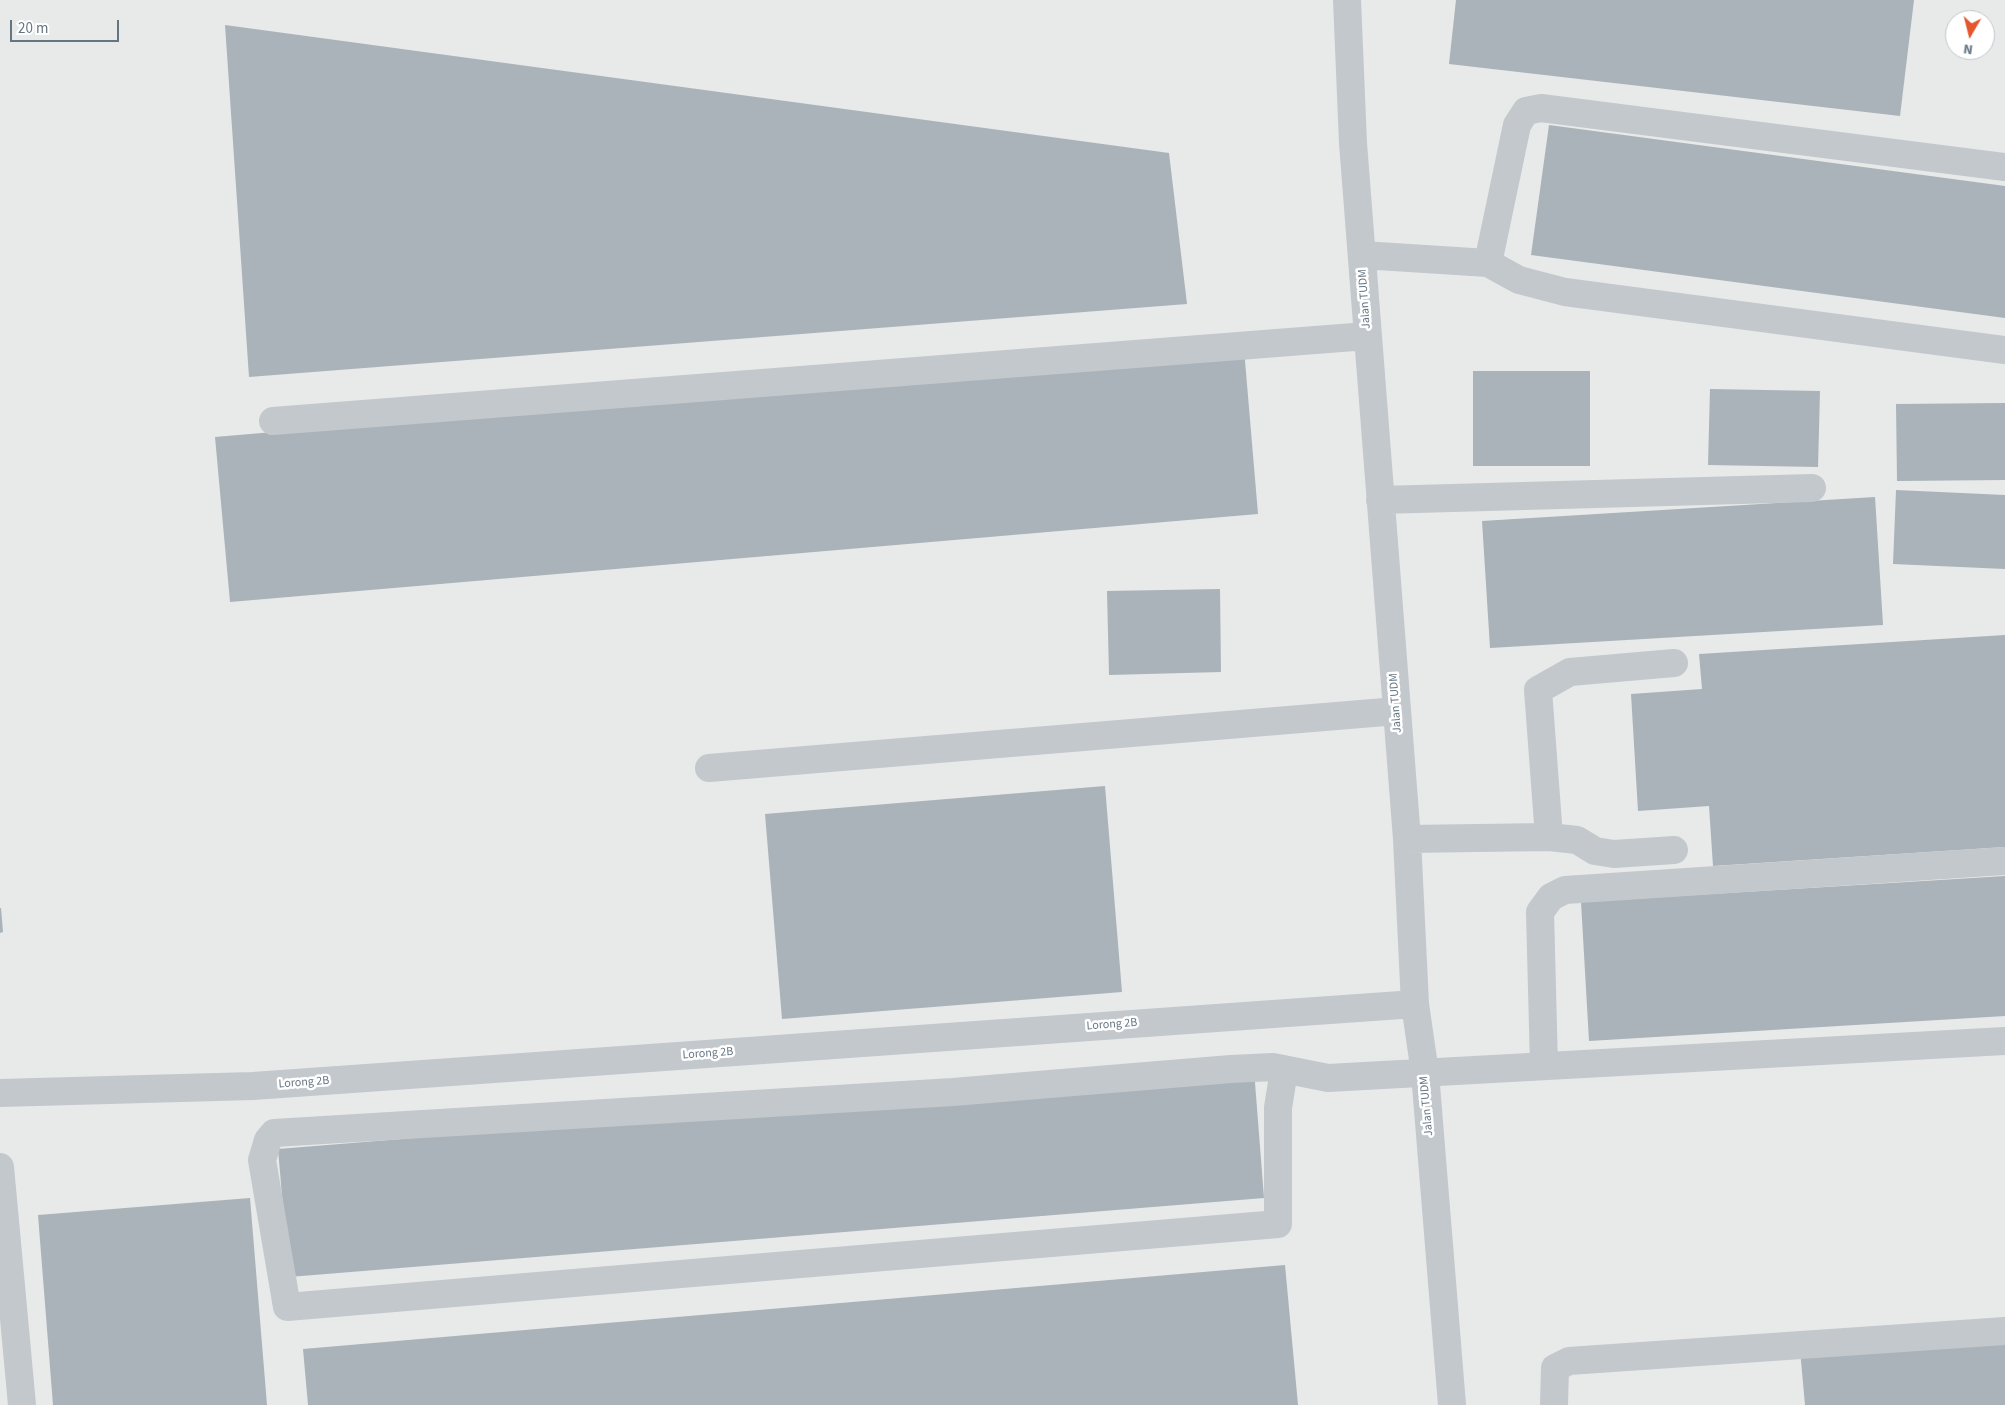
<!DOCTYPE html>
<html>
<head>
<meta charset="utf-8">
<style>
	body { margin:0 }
	#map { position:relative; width:2005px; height:1405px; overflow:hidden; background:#fafaf8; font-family:"Source Sans 3",sans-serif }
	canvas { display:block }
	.north { position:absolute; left:1945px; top:10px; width:50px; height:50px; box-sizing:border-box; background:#fff; border:1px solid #c1c8cd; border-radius:50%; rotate:188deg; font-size:14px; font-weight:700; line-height:20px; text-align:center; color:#657683 }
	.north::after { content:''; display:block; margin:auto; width:18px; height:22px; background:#e4572e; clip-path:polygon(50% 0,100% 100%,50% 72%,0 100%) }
	.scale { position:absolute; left:10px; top:20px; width:109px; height:22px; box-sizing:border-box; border:2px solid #657683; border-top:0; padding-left:6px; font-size:15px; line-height:18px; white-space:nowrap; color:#657683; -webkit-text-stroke:4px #fff; paint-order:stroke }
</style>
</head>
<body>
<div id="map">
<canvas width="2005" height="1405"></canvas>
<div class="north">N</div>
<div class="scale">20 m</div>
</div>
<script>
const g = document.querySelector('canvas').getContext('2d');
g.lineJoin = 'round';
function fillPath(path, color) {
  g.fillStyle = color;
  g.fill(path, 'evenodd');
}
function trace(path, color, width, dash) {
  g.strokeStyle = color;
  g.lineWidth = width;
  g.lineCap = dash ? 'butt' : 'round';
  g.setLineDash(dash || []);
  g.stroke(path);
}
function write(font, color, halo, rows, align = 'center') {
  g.font = font + ' "Source Sans 3",sans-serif';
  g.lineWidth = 5;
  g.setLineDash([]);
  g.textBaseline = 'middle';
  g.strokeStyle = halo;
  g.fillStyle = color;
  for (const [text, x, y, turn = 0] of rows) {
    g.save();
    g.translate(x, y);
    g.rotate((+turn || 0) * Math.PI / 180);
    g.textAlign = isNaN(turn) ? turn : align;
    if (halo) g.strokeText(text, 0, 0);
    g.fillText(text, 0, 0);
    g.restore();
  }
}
fillPath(new Path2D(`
	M0,0H2005V1405H0ZM1955,20H1985V50H1955Z`), '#e8e9e9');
fillPath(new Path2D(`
	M1456,0H1914L1900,116L1449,64Z
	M225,25L1169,153L1187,304L249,377Z
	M1549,125L2005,186V318L1531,255Z
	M1244,349L1258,514L230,602L215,437Z
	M1473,371H1590V466H1473Z
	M1710,389L1820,391L1818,467L1708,465Z
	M2005,403V480L1897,481L1896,404Z
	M1896,490L2005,495V569L1893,564Z
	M1875,497L1883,625L1490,648L1482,521Z
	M1220,589L1221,672L1109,675L1107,591Z
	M2005,635V847L1713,866L1709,806L1638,811L1631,694L1702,689L1699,654Z
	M1105,786L1122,992L782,1019L765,814Z
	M2005,876V1016L1589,1041L1581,902Z
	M0,908H1L3,932L0,933Z
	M1254,1070L1264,1198L289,1277L278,1149Z
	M250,1198L267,1405H53L38,1215Z
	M1285,1265L1298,1405H308L303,1349Z
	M2005,1334V1405H1805L1800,1350Z`), '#aab3b9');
trace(new Path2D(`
	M1347,0L1353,143L1407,839L1415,1004L1425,1073L1452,1405
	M2005,167L1541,108L1526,111L1517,125L1488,263L1519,280L1565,292L2005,350
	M1362,255L1488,263
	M273,421L1367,336
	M1380,500L1812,488
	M709,768L1397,711
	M1549,837L1538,690L1570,672L1674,663
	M1407,839L1549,837L1577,840L1595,851L1614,854L1674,850
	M1544,1066L1540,912L1551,897L1565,890L2005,861
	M1284,1070L1278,1108V1224L287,1307L262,1160L268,1140L274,1133L953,1092L1231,1069L1273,1067L1328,1078L2005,1041
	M0,1093L253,1086L1415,1004
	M0,1167L22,1405
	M1554,1405L1555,1368L1569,1361L2005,1331`), '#c3c8cc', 28);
write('12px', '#657683', '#fff', [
	["Jalan TUDM",1365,299,-94],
	["Jalan TUDM",1396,703,-94],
	["Lorong 2B",1112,1025,-4],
	["Lorong 2B",708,1054,-4],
	["Lorong 2B",304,1083,-4],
	["Jalan TUDM",1427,1106,-95]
]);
</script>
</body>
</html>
